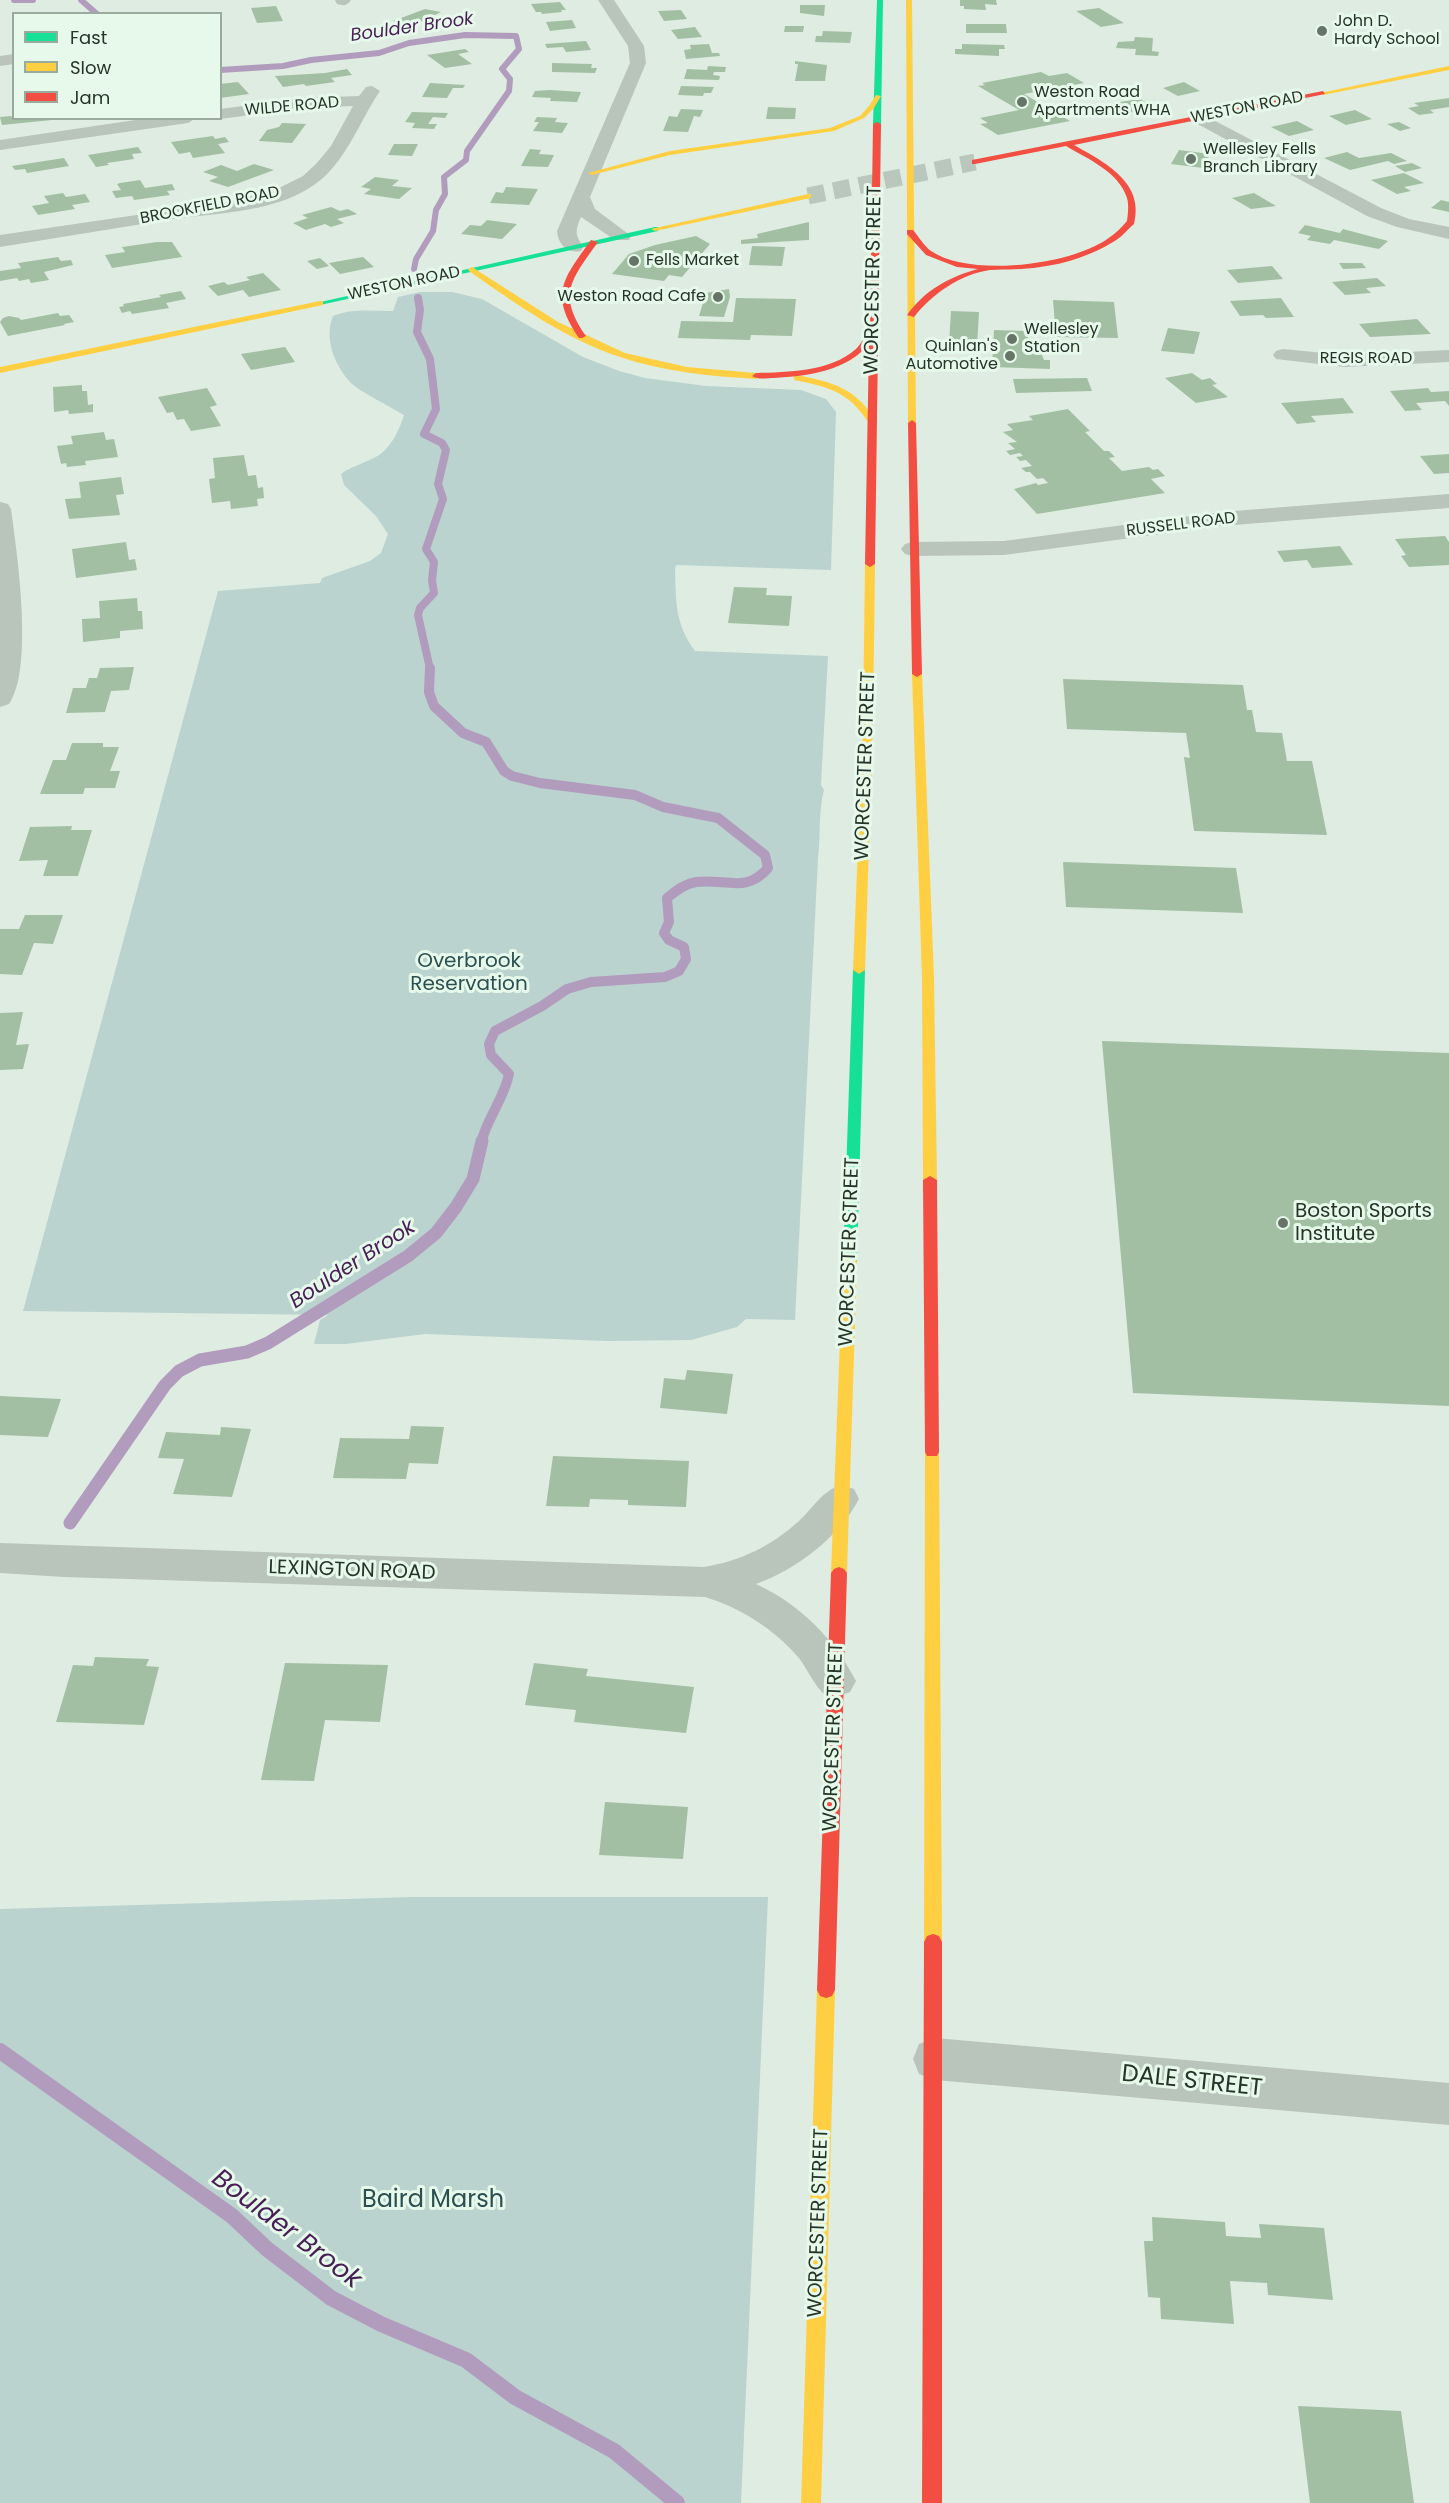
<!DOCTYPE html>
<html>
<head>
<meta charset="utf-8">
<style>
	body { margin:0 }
	#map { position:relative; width:1449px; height:2503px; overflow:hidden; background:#dfece2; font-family:Poppins,sans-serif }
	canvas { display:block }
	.legend { position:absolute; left:12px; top:12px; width:210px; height:108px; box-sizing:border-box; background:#e6f9eb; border:2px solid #9aab9d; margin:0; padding:8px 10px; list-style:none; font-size:18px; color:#273527 }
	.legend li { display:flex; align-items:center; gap:12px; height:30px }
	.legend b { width:30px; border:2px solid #9aab9d }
</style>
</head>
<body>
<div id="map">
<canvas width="1449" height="2503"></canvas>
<ul class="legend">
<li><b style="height:8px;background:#16e098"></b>Fast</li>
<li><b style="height:8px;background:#ffcf43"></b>Slow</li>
<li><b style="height:8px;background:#f24e42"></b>Jam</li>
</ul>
</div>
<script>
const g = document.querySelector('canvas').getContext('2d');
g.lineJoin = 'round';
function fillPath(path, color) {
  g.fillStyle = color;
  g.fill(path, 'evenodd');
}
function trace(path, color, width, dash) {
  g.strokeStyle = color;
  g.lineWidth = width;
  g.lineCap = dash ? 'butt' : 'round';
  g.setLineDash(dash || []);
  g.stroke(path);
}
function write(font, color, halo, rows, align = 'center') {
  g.font = font + ' Poppins,sans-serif';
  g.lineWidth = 6;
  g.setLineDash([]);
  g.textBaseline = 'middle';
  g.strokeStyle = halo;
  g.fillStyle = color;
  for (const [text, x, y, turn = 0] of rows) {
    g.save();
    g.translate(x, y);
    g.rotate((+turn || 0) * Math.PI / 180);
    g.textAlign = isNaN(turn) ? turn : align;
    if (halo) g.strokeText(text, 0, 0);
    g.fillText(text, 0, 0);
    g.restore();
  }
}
fillPath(new Path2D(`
	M420,292H452L482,299L583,357L619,371L645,378L706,386L801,390L826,399L836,412L831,570L676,565L675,570C676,602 675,624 695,651L828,656L821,785L824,790C818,812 821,835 818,858L795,1320L746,1319L737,1327L691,1340L607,1341L425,1334L346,1344H314L320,1320L328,1315L23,1311L218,591L320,583L322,578L370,561L381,553L388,534L376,516L344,485L341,474C353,465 373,461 383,452C393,443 400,428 404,415C391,407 358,391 349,381C334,363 324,338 333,316C352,308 373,311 393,311L398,297Z
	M413,1897H768L741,2503H0V1909Z`), '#bad3cf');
trace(new Path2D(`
	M14,0H33
	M81,0L97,14
	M220,70L283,66L311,60L379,53L409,43L465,35L516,36L519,49L502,69L510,79L509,91L467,151L466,160L444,177L445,194L436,210L433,231L416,259L414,269`), '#b29cbd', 6);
trace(new Path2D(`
	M418,298L420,310L417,332L430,359L436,409L424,434L442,443L446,450L438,484L443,499L426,549L434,562L432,580L434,593L420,608L418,615L430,669`), '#b29cbd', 8);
trace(new Path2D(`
	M430,668L429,692L434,706L463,733L486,742L504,771L512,776L540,783L635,795L663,807L718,818L765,855L768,868C746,894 725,878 696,882C684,884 676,891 667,898L669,922L664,933L669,940L684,947L686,959L679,971L665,977L591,982L567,989L542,1006L495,1031L489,1044L491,1055L509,1074C504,1099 487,1118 481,1143`), '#b29cbd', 10);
trace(new Path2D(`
	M70,1523L165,1385L179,1371L200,1360L247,1352L268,1343L408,1256L436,1233L456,1207L473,1179L482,1141`), '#b29cbd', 13);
trace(new Path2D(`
	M0,2051L232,2216L267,2249L331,2298L381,2324L466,2360L515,2397L614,2451L677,2503`), '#b29cbd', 16);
fillPath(new Path2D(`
	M960,0H996L997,5L985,4L986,10L964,9V6H960Z
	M560,2L566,10H561L562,12L542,14L541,12H536L531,4Z
	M800,5H825L824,16L800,13Z
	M276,6L283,21L257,23L251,8Z
	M1099,8L1124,23L1101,27L1076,11Z
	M425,9L441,12L414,25L393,21Z
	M681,10L687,19L664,21L658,11Z
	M572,20L576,28L550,31L546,22Z
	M966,24H1006L1007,33H966Z
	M785,26H804L803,32H784Z
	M695,27L702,37L678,39L671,30Z
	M823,31L852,32L850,43L815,42L816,36H822Z
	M1135,37L1153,38L1152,51L1159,52L1158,56L1135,55L1136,49L1116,48L1118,42L1134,41Z
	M586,41L591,50L566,52L563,47L547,48L545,44Z
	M709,44L712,53H719L720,56L686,59L684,50L691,49L690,45Z
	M962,44L1004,45L1005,49H999V56L955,54V49H962Z
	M465,49L469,52L458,54L472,64L445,68L427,55Z
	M795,61L827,65L825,81H795L798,64H795Z
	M552,63L592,64L591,68H597L595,73L552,72Z
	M708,66L726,67L725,72H714L713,75L720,76L719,80L684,79L687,69L707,70Z
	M347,69L352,75L331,78L335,82L306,86L304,84L283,87L275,76L325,73Z
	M1041,72L1049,76L1067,73L1084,83L1024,94L1070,121L998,135L980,124L988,123L980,118L1019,110L978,86L985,85L982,83Z
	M238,82L249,94L220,98V84Z
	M1184,82L1200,91L1178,96L1163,88Z
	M430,83L465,85L463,88H453L447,98L422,97Z
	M681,86L714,87L711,93H704L703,96L678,95Z
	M550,90L581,92L577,102L550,101L551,98L532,97L535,91Z
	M1449,98V107L1430,110L1434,113L1419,115L1408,108L1419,106L1414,103Z
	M1140,99L1156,108L1128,113L1113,103Z
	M768,107L796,108L795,119H766Z
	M681,109L703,110L700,117L694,116L688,132L663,131L669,116L677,117Z
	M1355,110L1372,119L1346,125L1329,116Z
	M412,112L448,113L445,118L433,117L428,124H437L434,129L412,128L415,123L405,122Z
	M11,116L14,118L52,120L2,125L0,117Z
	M537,117L557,118L555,122L568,123L562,133L533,131L539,122H534Z
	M1297,121L1314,130L1289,136L1271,127Z
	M1399,122L1411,128L1400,131L1387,124Z
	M282,123L306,124L292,143L259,141L267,130L279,127Z
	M213,136L215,139L225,137L229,142L218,144L225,153L193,158L190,152L179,154L171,142Z
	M394,144H418L412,156L388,155Z
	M138,147L142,153L132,154L134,159L107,163L109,165L96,167L88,155Z
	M530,149L541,150L539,154L554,155L548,167L521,166Z
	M1179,150L1210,154L1203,168L1171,164Z
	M1347,152L1359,158L1391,153L1407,161L1394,164L1388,161L1350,170L1324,158Z
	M64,158L69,166L27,173L25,169L15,170L12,166Z
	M1412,163L1422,168L1405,172L1395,166Z
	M254,164L274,170L228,187L209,181L218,177L203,172L221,165L237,171Z
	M1404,173L1424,183L1404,187L1411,191L1397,194L1371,180Z
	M375,177L399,180L392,186L412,188L399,199L364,194L371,189L361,187Z
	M140,180L145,188L172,184L175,190L167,191L170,195L134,200L132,196L116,198L112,191L121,190L117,184L120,183Z
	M506,187L538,189L529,205L490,203L496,192L503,193Z
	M63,193L66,197L85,194L90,202L72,205L75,209L38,215L32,206L49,203L44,196Z
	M1254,193L1276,206L1251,209L1232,198Z
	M1441,200L1449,202V212L1431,208Z
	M331,207L340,211L348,209L357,214L337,219L344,223L331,227L325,224L306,230L293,223L308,218L302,215Z
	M487,220L517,224L502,239L461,234L470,225L481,226Z
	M809,222V240L741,244V240L758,238L757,234Z
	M1305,225L1340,233L1343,229L1388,241L1379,249L1334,240L1330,244L1307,240L1311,236L1298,233Z
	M696,236L710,244L682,277L669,275L664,281L612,274L629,254L655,245Z
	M157,242H172L182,257L112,268L105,255L125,252L122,247Z
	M752,246L785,247L782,266L749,265Z
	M58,257L61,261L71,260L73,265L44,272L49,280L31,283L29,279L19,281L17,278L0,281V271L21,268L18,263Z
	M363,257L374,267L340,274L329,263Z
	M320,258L329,266L317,269L307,261Z
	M1339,263H1362L1366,268L1343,269Z
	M1272,266L1283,279L1238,283L1227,270Z
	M263,273L281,290L249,297L243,290L218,296L208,286L224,282L228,285L250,280L246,277Z
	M1377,278L1386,286L1366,288L1371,293L1345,295L1332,282Z
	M729,289L730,297L724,317L699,316L706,293Z
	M181,291L186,299L166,303L169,308L132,314L130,311L122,313L119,307L124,306L123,304L161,297L159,295Z
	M736,298L796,299L792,336L751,335L750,340L678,338L681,321L733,322Z
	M1281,298L1294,317L1266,318L1263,315L1240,316L1230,301Z
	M1053,300L1114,302L1118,338L1056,337Z
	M951,311L979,312L977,346L949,345Z
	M58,313L60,316L69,315L74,322L64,324L65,325L8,336L0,322L3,318L9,316L19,318L21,320Z
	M1417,319L1431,334L1370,337L1359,324Z
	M1168,328L1200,332L1194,354L1161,351Z
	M994,330L1028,331V349L1040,350L1044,360H1050V369L992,367Z
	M285,347L295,362L251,370L241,354Z
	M1192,373L1202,380L1210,378L1217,384L1212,385L1228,397L1196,403L1165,378Z
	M1087,378L1092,391L1016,393L1013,379Z
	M82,385V391H87L88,405L93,404V412L69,414L68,410L54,412L53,387Z
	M207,388L217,405L210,407L221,426L191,431L184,419L177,420L173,412L167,413L158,397Z
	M1428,388L1431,392L1449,391V406L1445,401L1416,403L1422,410L1405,411L1390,391Z
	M1343,398L1354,413L1311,416L1316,422L1297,424L1281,403Z
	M1068,409L1090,431L1085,432L1104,451H1109L1115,457L1109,458L1122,471L1149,467L1153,470L1158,469L1165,476L1151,479L1165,493L1037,514L1014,489L1036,483L1038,485L1048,483L1043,478L1037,479L1030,472H1026L1021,468L1032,466L1026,460L1020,461L1016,457L1023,456L1020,453L1010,455L1006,451L1015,449L1008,443L1017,442L1003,432L1013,430L1007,424L1033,420L1029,416Z
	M104,432L106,440L114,439L118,457L85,461L86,465L67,467L66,463L61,464L57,446L73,444L71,436Z
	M1449,454V473L1434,474L1420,456Z
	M244,455L248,476L256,475L258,488L263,487L264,498L257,499L258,506L231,509L230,501L212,503L209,479L215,478L213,458Z
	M121,477L124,494L116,495L120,515L69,519L65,499L81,498L79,482Z
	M1445,536L1449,542V565L1409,567L1401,556L1406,555L1395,539Z
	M126,542L129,560L135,559L137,570L76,578L72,549Z
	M1340,546L1353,565L1312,568L1307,560L1284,562L1277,551Z
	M734,587L767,588L766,595L792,596L789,626L728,623Z
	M137,598L138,611H142L143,629L120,631V638L83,642L82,619L100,618L99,601Z
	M134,667L129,690L111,691L105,712L66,713L73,688H86L89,678H97L100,668Z
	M1063,679L1243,685L1247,710H1252L1256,732L1282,733L1287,761H1312L1327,835L1194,831L1184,757L1190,758L1186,733L1067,729Z
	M72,743H103V747H119L110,771H120L115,788H85L83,794H40L53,760H66Z
	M72,826L71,830H92L78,876H43L48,860L19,861L30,827Z
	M1063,862L1236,868L1243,913L1066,907Z
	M25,915H63L53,944L34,943L22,975L0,974V929H19Z
	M23,1012L16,1045L29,1044L23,1069L0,1070V1013Z
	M1102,1041L1449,1053V1406L1133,1393Z
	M687,1370L733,1374L727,1414L660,1408L664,1378L685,1380Z
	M0,1396L61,1399L48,1437L0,1435Z
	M411,1426L444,1427L438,1464L409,1463L406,1479L333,1478L340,1438L409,1439Z
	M221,1427L251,1429L232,1497L173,1494L184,1459L158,1458L166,1432L220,1435Z
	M553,1456L689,1461L686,1507L628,1505V1500L590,1499L589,1507L546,1506Z
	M95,1657L149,1659L146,1666L159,1667L144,1725L56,1722L73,1665L93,1666Z
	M285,1663L388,1665L380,1722L325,1720L314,1781L261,1780Z
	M534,1663L588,1669L586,1676L694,1687L686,1733L574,1722L576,1710L525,1705Z
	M605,1802L688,1807L683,1859L599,1855Z
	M1152,2217L1225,2222L1226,2236L1261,2238L1259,2224L1324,2228L1333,2300L1268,2295L1267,2283L1230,2281L1234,2324L1161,2319L1160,2298L1148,2297L1144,2241H1153Z
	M1298,2406L1401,2411L1414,2503H1310Z`), '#a3bfa3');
trace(new Path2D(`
	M808,196L975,162`), '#bac7bd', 17, [17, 9]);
fillPath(new Path2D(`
	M335,0H351C347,6 343,6 337,4Z
	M598,0H614L644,46L646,63L590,197L595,209L631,236L629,240H615L581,217C575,231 575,234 583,247L581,251C567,254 558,244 557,231L630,63L628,46Z
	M14,54V64L0,66V56Z
	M372,86L380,91C361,119 349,154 323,178C282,214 217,212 167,220C111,229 56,238 0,247V235L225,202L273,191L303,176L316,164L331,146L353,106L304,108L220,119L218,118H220V109L304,98L359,96L366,87Z
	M1200,113L1381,208L1409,219L1449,227V239L1397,227L1367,216L1194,122L1191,118L1194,114Z
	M149,118H196L188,123L0,150V140Z
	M1283,349L1345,355L1449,350V362L1345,367L1276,359L1273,355L1276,351Z
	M1449,494V508L1221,526L1004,555L913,556L905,554L901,549L905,544L913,542L1004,541L1221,512Z
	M0,502L8,504L11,509C17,553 34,668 9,704L0,707Z
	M841,1485L854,1489L859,1499C838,1538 797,1569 756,1584C800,1604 834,1639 856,1681L850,1692C841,1695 832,1699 823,1693C816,1687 805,1666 799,1658C774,1629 741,1608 705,1597L64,1577L0,1573V1543L704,1567C741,1561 771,1546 799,1521C814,1507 822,1491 841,1485Z
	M935,2038L1449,2083V2125L935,2080L919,2074L913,2059L919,2044Z`), '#b9c4ba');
fillPath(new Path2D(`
	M877,0H883L881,124L877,126L873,124Z
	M655,227H658V231L320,305L316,303Z
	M859,966L865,970L857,1261L850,1266L843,1261L853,970Z`), '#16e098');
fillPath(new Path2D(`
	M906,0H912L916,423L912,426L908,423Z
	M1449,66V70L1323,95L1320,93Z
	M876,95L881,96L874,108L864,118L834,131L670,155L592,175L588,173L670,151L830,128L860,116L869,106Z
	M808,194H811V198L655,231L651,229Z
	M472,267L558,322L625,353L687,367L756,373L760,376L756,379C710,376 664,372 620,357C565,339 516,304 469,271L468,269Z
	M320,301H323V305L0,373V367Z
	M797,375C832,382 856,388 875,420L868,422C848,391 828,387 794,380V376Z
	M870,561L875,564L873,722L865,970L859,974L853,970L863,722L865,564Z
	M917,671L922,674L934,978L937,1180L930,1184L923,1180L922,978L912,674Z
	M850,1256L857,1261L847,1573L844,1577L839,1579L834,1577L831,1573L843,1261Z
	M932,1446L937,1448L939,1452L942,1942L939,1948L933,1950L927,1948L924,1942L925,1452L927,1448Z
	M826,1982L832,1984L835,1990L821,2503H801L817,1990L820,1984Z`), '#ffcf43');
fillPath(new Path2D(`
	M1323,91L1325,94L1074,145C1104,162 1145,182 1134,224C1127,230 1121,238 1113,242C1092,255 1065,264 1040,267C1023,270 1006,269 990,270C961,274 932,294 914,317L907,315C925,290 949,277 978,269L957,267L926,255L907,234V230H913C919,237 924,246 931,251C970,278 1074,265 1110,237C1116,233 1122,227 1127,221C1128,214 1129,205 1127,198C1119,172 1088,159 1066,146L975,164H972V160Z
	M877,122L881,124L875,564L870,567L865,564L869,343C849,371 807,376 774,378C767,378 758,380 752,376L756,373C788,372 830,372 856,349C861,344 865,336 870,330L873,124Z
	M591,240L598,242C571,280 557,294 586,336L582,338H579C549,294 563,279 591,240Z
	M912,420L916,423L922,674L917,677L912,674L908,423Z
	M930,1176L937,1180L939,1452L937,1456H927L925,1452L923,1180Z
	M839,1567L844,1569L847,1573L835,1990L832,1996L826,1998L820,1996L817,1990L831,1573L834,1569Z
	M933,1934L939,1936L942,1942V2503H922L924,1942L927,1936Z`), '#f24e42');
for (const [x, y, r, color] of [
	[1322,31,6,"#677568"],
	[1022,102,6,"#677568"],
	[1191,159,6,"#677568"],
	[634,261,6,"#677568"],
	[718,297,6,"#677568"],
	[1012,339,6,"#677568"],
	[1010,356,6,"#677568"],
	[1283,1223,6,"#677568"]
]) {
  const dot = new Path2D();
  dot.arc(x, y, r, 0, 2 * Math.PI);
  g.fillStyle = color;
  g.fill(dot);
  trace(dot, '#e6f9eb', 2);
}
write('16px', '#273527', '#e6f9eb', [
	["John D.",1334,22],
	["Hardy School",1334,40],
	["Weston Road",1034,93],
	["Apartments WHA",1034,111],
	["Wellesley Fells",1203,150],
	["Branch Library",1203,168],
	["Fells Market",646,261],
	["Weston Road Cafe",706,297,"right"],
	["Wellesley",1024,330],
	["Station",1024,348],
	["Quinlan's",998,347,"right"],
	["Automotive",998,365,"right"]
], 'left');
write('16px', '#273527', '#e6f9eb', [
	["WILDE ROAD",292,107,-5],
	["WESTON ROAD",1247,108,-11],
	["BROOKFIELD ROAD",210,206,-11],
	["WESTON ROAD",404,284,-12],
	["REGIS ROAD",1366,359],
	["RUSSELL ROAD",1181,525,-7]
]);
write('italic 18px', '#471e55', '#e6f9eb', [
	["Boulder Brook",412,28,-8]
]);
write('20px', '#273527', '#e6f9eb', [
	["WORCESTER STREET",874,280,-89],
	["WORCESTER STREET",866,766,-88],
	["WORCESTER STREET",850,1252,-88],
	["LEXINGTON ROAD",352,1571,2],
	["WORCESTER STREET",834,1737,-88],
	["WORCESTER STREET",819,2223,-88]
]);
write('20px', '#2c5052', '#e6f9eb', [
	["Overbrook",469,962],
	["Reservation",469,985]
]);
write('20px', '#273527', '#e6f9eb', [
	["Boston Sports",1295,1212],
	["Institute",1295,1235]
], 'left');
write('italic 21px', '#471e55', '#e6f9eb', [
	["Boulder Brook",353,1265,-33]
]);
write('24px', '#273527', '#e6f9eb', [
	["DALE STREET",1192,2082,6]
]);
write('24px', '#2c5052', '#e6f9eb', [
	["Baird Marsh",433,2201]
]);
write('italic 26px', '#471e55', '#e6f9eb', [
	["Boulder Brook",286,2230,37]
]);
</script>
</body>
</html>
